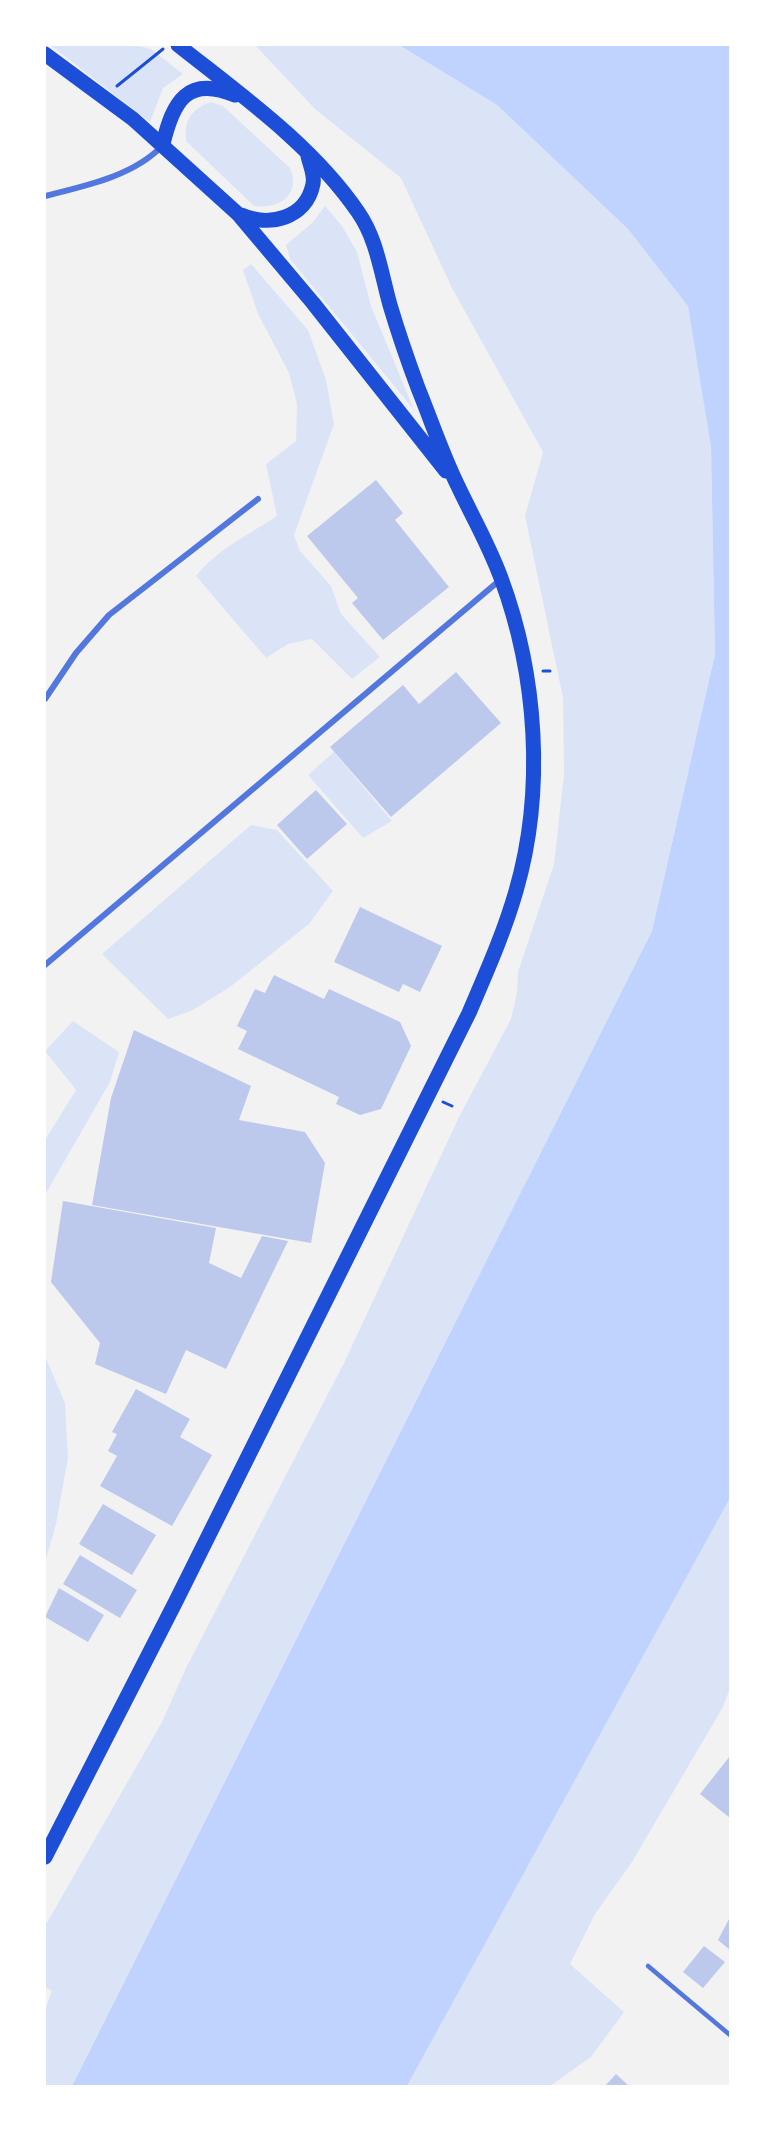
<!DOCTYPE html>
<html>
<head>
<meta charset="utf-8">
<style>
	body { margin:0 }
	#map { position:relative; width:775px; height:2131px; overflow:hidden; background:#f2f2f2; font-family:Helvetica,sans-serif }
	canvas { display:block }
	.frame { position:absolute; inset:0; border:46px solid #fff; pointer-events:none }
</style>
</head>
<body>
<div id="map">
<canvas width="775" height="2131"></canvas>
<div class="frame"></div>
</div>
<script>
const g = document.querySelector('canvas').getContext('2d');
g.lineJoin = 'round';
function fillPath(path, color) {
  g.fillStyle = color;
  g.fill(path, 'evenodd');
}
function trace(path, color, width, dash) {
  g.strokeStyle = color;
  g.lineWidth = width;
  g.lineCap = dash ? 'butt' : 'round';
  g.setLineDash(dash || []);
  g.stroke(path);
}
fillPath(new Path2D(`
	M50,45H135L151,49L183,74L163,88L150,122Z
	M255,45H399L497,105L628,229L689,306L711,447L715,654L652,931L72,2086H45V2010L52,1991L45,1987V1926L162,1722L186,1668L344,1363L459,1117L511,1019L517,993L518,972L554,864L564,774L563,698L525,516L543,452L452,288L401,178L315,109Z
	M211,102L223,106L290,168C301,195 280,209 254,206L186,141C184,120 191,109 211,102Z
	M325,206L342,226L357,252L371,306L414,410L290,259L286,245L313,222Z
	M251,264L308,330L326,380L334,424L294,535L300,551L331,586L341,614L380,657L352,679L312,639L288,644L266,658L196,576C216,550 250,534 277,516L266,464L296,441L297,404L289,373L258,314L243,270Z
	M334,752L392,821L363,838L308,775Z
	M251,825L277,830L333,891L309,924L230,987L193,1010L168,1019L102,954Z
	M73,1021L119,1052L110,1082L45,1195V1140L76,1090L45,1051Z
	M45,1356L65,1403L68,1458L56,1524L45,1563Z
	M730,1498V1688L723,1707L632,1862L595,1914L570,1964L624,2012L591,2057L550,2086H407Z`), '#dbe4f7');
fillPath(new Path2D(`
	M399,45H730V1498L407,2086H72L652,931L715,654L711,447L688,306L628,229L497,105Z`), '#bfd3fe');
fillPath(new Path2D(`
	M376,480L403,513L395,520L449,587L383,640L352,603L358,598L307,536Z
	M456,672L501,723L391,817L330,747L403,685L419,704Z
	M316,790L347,824L307,859L277,825Z
	M360,907L442,946L420,992L403,984L399,992L334,962Z
	M274,975L324,999L329,989L400,1022L411,1046L381,1109L360,1115L336,1104L339,1097L238,1049L247,1031L237,1026L255,989L265,993Z
	M134,1030L251,1086L239,1120L305,1132L325,1163L311,1243L92,1205L111,1098Z
	M63,1201L216,1228L209,1263L241,1278L262,1236L288,1241L226,1369L186,1350L166,1394L95,1364L100,1343L51,1282Z
	M136,1389L190,1419L180,1437L212,1455L172,1526L100,1486L117,1456L108,1451L117,1434L112,1432Z
	M103,1504L156,1535L132,1575L79,1544Z
	M80,1555L137,1590L120,1618L63,1584Z
	M59,1588L104,1615L88,1642L45,1617Z
	M730,1756V1818L700,1794Z
	M730,1917V1950L718,1940Z
	M704,1946L725,1962L703,1988L683,1972Z
	M616,2074L629,2086H605Z`), '#bdc9ec');
trace(new Path2D(`
	M117,86L163,49
	M543,671H550
	M443,1102L452,1106`), '#1d4ed8', 3);
trace(new Path2D(`
	M648,1966L730,2035`), '#5277de', 4.5);
trace(new Path2D(`
	M45,196C85,186 134,176 163,145
	M45,699L76,653L109,615L258,499
	M45,965L500,580`), '#5277de', 6);
trace(new Path2D(`
	M45,54L133,119L238,214L313,303L446,471
	M163,144C173,102 187,75 235,95
	M241,215C269,227 306,219 313,184C315,175 310,165 308,156
	M45,1857L175,1603L469,1013C486,973 504,933 516,891C545,791 537,675 501,578C489,545 472,516 457,484C442,453 431,420 418,388C408,361 398,332 390,305C381,273 377,239 358,212C312,145 241,95 178,45`), '#1d4ed8', 15);
</script>
</body>
</html>
